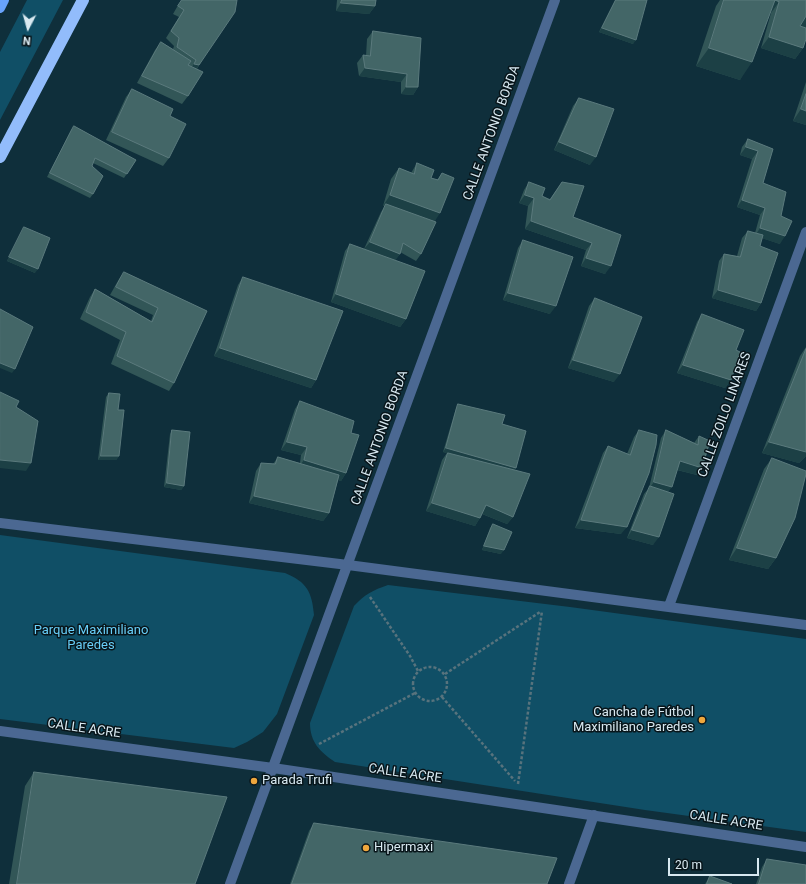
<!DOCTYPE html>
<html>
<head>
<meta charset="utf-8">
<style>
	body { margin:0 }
	#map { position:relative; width:806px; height:884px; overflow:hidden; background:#0f2f3b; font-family:Roboto,sans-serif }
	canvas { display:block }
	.north { position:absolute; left:8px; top:8px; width:40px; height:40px; -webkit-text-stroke:3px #08151a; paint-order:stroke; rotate:186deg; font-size:11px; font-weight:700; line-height:16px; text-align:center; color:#d8e9f1 }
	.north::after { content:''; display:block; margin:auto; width:14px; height:18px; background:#d8e9f1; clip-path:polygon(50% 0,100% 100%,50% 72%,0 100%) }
	.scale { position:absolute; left:668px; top:858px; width:91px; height:18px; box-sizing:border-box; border:2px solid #d8e9f1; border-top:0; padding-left:5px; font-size:12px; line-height:14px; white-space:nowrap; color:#d8e9f1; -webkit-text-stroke:3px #08151a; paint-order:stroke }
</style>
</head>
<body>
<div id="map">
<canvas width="806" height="884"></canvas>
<div class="north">N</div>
<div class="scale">20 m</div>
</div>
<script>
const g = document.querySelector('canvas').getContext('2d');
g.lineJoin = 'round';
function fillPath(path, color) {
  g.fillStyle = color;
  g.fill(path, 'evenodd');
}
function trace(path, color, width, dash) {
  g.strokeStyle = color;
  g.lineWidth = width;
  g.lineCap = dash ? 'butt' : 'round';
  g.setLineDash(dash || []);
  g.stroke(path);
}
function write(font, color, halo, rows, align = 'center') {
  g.font = font + ' Roboto,sans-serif';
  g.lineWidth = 3;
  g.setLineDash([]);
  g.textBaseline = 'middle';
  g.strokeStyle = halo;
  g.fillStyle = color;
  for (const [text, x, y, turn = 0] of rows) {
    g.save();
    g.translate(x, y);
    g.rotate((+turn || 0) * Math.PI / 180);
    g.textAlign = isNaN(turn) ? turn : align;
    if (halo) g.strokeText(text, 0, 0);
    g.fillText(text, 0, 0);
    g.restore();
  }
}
fillPath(new Path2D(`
	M27,0H63L0,120V52Z
	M0,535L285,573C307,582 312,592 314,615L277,714L263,732L247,742L234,748L0,719Z
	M388,585L570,607L806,639V832L645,810L335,762C320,752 310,742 310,723L354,606C364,595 373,590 388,585Z`), '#104f66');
trace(new Path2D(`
	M370,597L410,656L418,671
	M413 684a17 17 0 1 1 34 0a17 17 0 1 1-34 0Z
	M445,674L540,612
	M442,697L515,781
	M319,744L415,693
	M518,784L542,611`), '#58737d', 2.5, [3, 2]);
trace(new Path2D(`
	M0,523L348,565L806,625
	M669,606L806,232
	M0,731L273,768L806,847
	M230,884L555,0
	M569,884L594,815`), '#4b6892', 10);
trace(new Path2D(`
	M0,8L4,0`), '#68a3fb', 10);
trace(new Path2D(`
	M0,157L83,0`), '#92bcfb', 12);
fillPath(new Path2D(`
	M181,0H237L197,69L188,96L182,104L137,83L155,50L161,42L173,49L174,46L166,38L179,17L173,14Z
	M337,0H376L375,6L369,14L336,11Z
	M615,0H647L633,44L599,32Z
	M720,0H806L803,48L795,59L761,48L771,13H770L740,80L696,66L716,6Z
	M373,31L418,87L413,95L401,94V82L359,76L357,63L363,55L366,56L367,39Z
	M806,82V125L793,121Z
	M132,89L170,116L169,158L163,166L106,140L126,97Z
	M579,98L590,165L554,150L573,106Z
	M74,126L136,160L124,178L93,163L92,166L93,194L90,198L47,177L71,130Z
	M748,139L773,149L763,183L781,216L780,244L762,238L760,246L761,303L756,311L712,298L719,261L724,254L737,256L742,238L748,231L755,233L760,215L737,207L752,159L740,155L742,147Z
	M417,163L431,178L437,180L442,173L435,221L421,254L416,261L400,252V254L395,260L406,319L400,327L331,302L345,251L350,244L364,249L381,212L385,206H383L391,179L399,168L411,173Z
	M529,182L542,196L550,199L562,182L573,217L621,235L605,274L581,266L586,250L525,229L528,206L519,203L524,190Z
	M24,227L35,273L7,261Z
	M523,240L550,314L503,300L518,248Z
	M124,272L207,311L174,383L169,391L111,364L120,340L80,319L90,297L95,289L151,321L153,315L110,295L119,279Z
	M243,277L316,380L311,388L214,356L238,285Z
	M595,298L614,382L568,368L589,306Z
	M702,314L736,350L731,380L725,388L677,373L697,322Z
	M806,347V456L799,463L762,453L800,356Z
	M109,393L118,410L119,456L116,460H98L106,397Z
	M300,401L351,433L346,473L341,481L338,480L329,513L323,521L249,503L256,471L261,463L273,464L278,457L300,463L301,455L281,450L295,409Z
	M458,404L502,424L514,470L513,517L507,524L482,514L475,526L426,511L442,460L447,453L443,452L456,408Z
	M172,430L184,486L181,490L164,487L170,434Z
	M639,430L621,534L575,528L603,453L608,446L627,454L634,437Z
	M666,430L694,443L699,436L702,468L697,475L677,470L668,492L653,545L627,538L644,494L649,488L661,438Z
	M772,458L776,558L768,569L729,560L764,469Z
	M493,524L501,554L482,550L490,528Z
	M34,772L195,884H9L25,786Z
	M314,823L547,884H290L309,831Z
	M767,859L806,884H756L762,867Z
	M710,876L732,884H705Z`), '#325657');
fillPath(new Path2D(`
	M774,0L779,2L771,13L765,11Z
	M341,3L375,6L369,14L336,11Z
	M806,16V28L799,26Z
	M602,28L636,40L633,44L599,32Z
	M769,37L803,48L795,59L761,48Z
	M709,48L752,62L740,80L696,66Z
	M194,64L199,65L194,73L188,72Z
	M365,68L407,74L401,82L359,76Z
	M406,87H418L413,95L401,94Z
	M801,109L806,111V125L793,121Z
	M559,142L596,157L590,165L554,150Z
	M746,147L758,151L752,159L740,155Z
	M390,195L440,213L433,224L386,204L385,206H383Z
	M525,195L534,198L528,206L519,203Z
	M742,200L765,208L760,215L737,207Z
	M531,221L592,243L586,250L525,229Z
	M760,228L785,236L780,244L755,236Z
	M370,242L400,254L394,262L364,249Z
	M9,257L38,269L35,273L7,261Z
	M586,258L611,266L605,274L581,266Z
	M718,290L761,303L756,311L712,298Z
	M508,293L556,306L550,314L503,300Z
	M336,294L406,319L400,327L331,302Z
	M220,348L316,380L311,388L214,356Z
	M573,360L620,374L614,382L568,368Z
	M0,363L15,369L12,373L0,368Z
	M683,365L731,380L725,388L677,373Z
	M287,442L307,447L301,455L281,450Z
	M769,442L806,452V456L799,463L762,453Z
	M446,448L516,468L513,472L443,452Z
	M101,456H119L116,460H98Z
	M0,460L31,463L26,471L0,468Z
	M304,460L346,473L341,481L298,468Z
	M680,461L702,468L697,475L674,469Z
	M654,482L672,487L666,495L648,490Z
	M167,483L184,486L181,490L164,487Z
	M254,496L329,513L323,521L249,503Z
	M432,503L480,518L475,526L426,511Z
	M486,505L513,517L507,524L480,513Z
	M581,520L627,527L621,534L575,528Z
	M632,530L659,537L653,545L627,538Z
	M484,546L504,550L501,554L482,550Z
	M737,548L776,558L768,569L729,560Z`), '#1c4045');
const building = new Path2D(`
	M182,0H237L235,12L199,65L194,64L196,60L177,47L179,38L171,31L184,10L178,6Z
	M342,0H376L375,6L341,3Z
	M616,0H647L636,40L602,28Z
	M724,0H775L752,62L709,48Z
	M775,0H806V16L800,26L806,28V39L803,48L769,37L779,2Z
	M373,31L421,38L418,87H406L407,74L365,68L363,55L370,56Z
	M161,42L191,61L188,65L203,72L188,96L142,76Z
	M132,89L173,109L170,116L186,124L169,158L112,132Z
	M806,94V111L801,109Z
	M579,98L614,109L596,157L559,142Z
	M74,126L136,160L127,174L95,158L92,166L103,176L93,194L50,173Z
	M748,139L773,149L763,183L786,192L781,216L792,221L785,236L760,228L765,208L742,200L758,151L746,147Z
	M417,163L434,170L431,178L438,180L442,173L454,178L440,213L390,195L399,168L414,174Z
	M529,182L545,188L542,196L550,200L562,182L584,186L573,217L621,235L611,266L586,258L592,243L531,221L534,198L525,195Z
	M386,204L436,222L421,254L403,243L400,254L370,242Z
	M24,227L50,238L38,269L9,257Z
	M748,231L763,235L760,246L778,253L761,303L718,290L724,254L740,257Z
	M523,240L573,257L556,306L508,293Z
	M350,244L425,271L406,319L336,294Z
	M124,272L207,311L174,383L117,356L126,332L86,312L95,289L152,322L158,308L116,287Z
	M243,277L343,311L316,380L220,348Z
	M595,298L642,317L620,374L573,360Z
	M0,309L33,327L15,369L0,363Z
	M702,314L744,330L736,350L740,352L731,380L683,365Z
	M806,349V452L769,442Z
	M0,392L19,401L16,407L38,421L31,463L0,460Z
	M109,393L120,394L118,410H124L119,456H101Z
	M300,401L354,421L351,433L359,435L346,473L304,460L307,447L287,442Z
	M458,404L505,415L502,424L526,431L516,468L446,448Z
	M172,430L190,432L184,486L167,483Z
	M639,430L657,435L656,445L649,473L627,527L581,520L608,446L630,455Z
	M666,430L698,445L699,436L710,441L702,468L680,461L672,487L654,482Z
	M448,453L530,474L513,517L486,505L480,518L432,503Z
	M278,457L339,475L329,513L254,496L261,463L275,464Z
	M772,458L806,471V474L795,518L776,558L737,548Z
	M650,486L674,494L659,537L632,530Z
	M493,524L512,532L504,550L484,546Z
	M34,772L227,797L195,884H17Z
	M314,823L557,858L547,884H292Z
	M767,859L806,865V884H759Z
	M710,876L732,884H707Z`);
fillPath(building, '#436667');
trace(building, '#5b7a7d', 1);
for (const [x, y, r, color] of [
	[702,720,4,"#efa73d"],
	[254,781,4,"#efa73d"],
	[366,848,4,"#efa73d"]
]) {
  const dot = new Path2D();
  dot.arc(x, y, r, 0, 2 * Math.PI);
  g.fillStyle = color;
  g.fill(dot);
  trace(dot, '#08151a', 1.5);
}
write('13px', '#d8e9f1', '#08151a', [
	["CALLE ANTONIO BORDA",492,133,-70],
	["CALLE ZOILO LINARES",725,415,-70],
	["CALLE ANTONIO BORDA",380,438,-70],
	["CALLE ACRE",84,729,8],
	["CALLE ACRE",405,774,8],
	["CALLE ACRE",726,821,9]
]);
write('13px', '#68cef8', '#08151a', [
	["Parque Maximiliano",91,631],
	["Paredes",91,646]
]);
write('13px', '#d8e9f1', '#08151a', [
	["Cancha de Fútbol",694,713,"right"],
	["Maximiliano Paredes",694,728,"right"],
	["Parada Trufi",262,781],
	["Hipermaxi",374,848]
], 'left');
</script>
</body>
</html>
